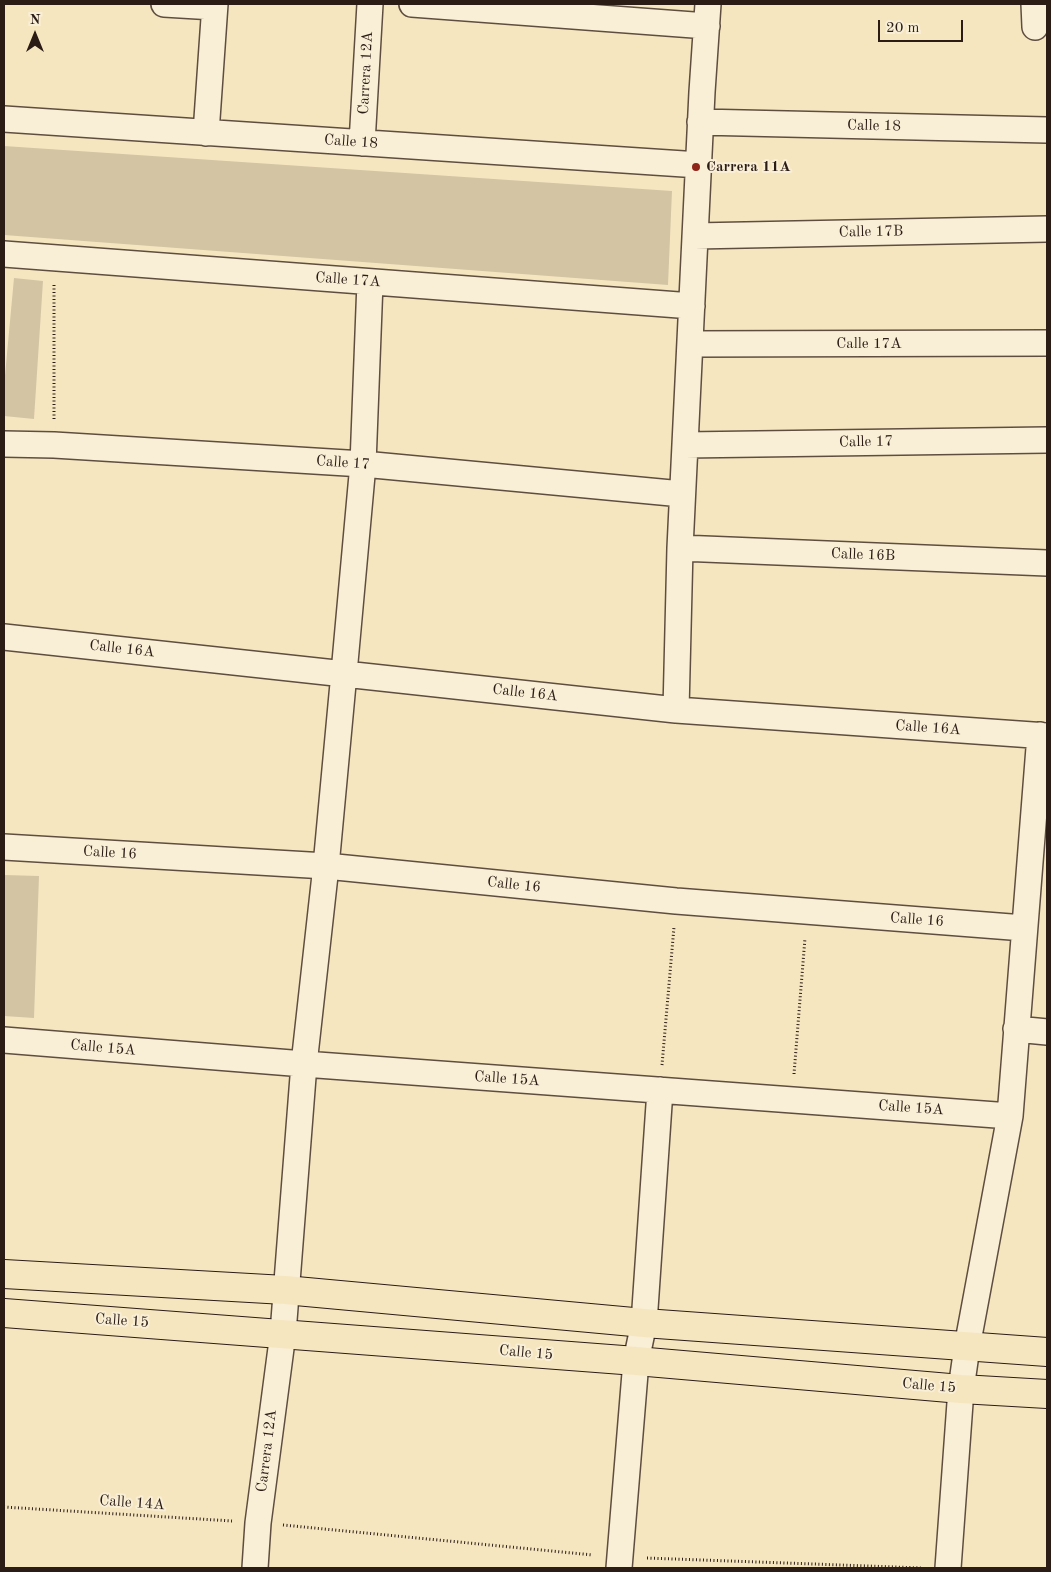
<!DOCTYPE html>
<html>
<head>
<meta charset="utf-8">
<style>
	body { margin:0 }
	#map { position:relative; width:1051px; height:1572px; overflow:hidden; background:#f6e6c0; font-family:"Old Standard TT",serif }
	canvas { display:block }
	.frame { position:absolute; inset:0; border:5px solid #2b1c16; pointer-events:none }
	.north { position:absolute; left:10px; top:10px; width:50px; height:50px; -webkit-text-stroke:4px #f9efd6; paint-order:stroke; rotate:0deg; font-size:14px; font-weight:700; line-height:20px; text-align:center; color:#2b1c16 }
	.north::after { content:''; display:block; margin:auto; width:18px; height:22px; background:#2b1c16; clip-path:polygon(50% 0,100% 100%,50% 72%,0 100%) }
	.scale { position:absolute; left:878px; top:20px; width:85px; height:22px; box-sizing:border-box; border:2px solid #2b1c16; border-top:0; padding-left:6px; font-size:15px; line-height:18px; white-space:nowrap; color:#2b1c16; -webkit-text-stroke:4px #f9efd6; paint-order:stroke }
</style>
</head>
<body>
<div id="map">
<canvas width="1051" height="1572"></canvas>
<div class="frame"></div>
<div class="north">N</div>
<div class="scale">20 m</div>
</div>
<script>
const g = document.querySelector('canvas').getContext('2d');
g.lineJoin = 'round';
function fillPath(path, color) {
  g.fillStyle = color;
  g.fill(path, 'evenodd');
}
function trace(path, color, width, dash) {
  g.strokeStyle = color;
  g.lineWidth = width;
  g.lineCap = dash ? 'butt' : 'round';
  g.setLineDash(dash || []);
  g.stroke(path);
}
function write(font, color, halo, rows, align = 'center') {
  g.font = font + ' "Old Standard TT",serif';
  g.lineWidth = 4;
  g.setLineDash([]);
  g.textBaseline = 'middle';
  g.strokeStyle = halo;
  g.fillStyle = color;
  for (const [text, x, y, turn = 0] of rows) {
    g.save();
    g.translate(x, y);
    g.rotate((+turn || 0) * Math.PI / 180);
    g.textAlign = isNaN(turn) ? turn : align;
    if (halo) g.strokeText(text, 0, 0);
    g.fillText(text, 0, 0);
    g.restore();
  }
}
fillPath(new Path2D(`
	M4,146L672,191L668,285L4,235Z
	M14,278L43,281L34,419L4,416V386Z
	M4,875L39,876L34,1018L4,1016Z`), '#d3c4a3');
const minor = new Path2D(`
	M164,4L214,7
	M412,4L707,26
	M1034,4L1035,27
	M4,119L699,165
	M700,122L1047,130
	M206,133L215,4
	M362,143L370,4
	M695,236L1047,229
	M4,254L692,306
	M690,344L1047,343
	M4,444L54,445L363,464L682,494
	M685,445L1047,440
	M680,548L1047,563
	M4,637L676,710L1047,736
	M676,710L680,548L702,92L708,4
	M4,847L326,866L676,901L1024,928
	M1016,1029L1047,1032
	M4,1040L304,1064L1010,1116
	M255,1568L258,1523L283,1333L304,1064L326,866L344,673L363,464L370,282
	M619,1568L636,1361L644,1323L660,1090
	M948,1568L961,1389L967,1347L1010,1116L1040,735`);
const primary = new Path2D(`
	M4,1274L285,1290L644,1323L1047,1352
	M4,1313L636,1361L961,1389L1047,1394`);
trace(minor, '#5e4e40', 28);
trace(primary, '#2b1c16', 30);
trace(new Path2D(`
	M54,419V283
	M662,1065L674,927
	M794,1074L805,938
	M4,1507L232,1521
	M283,1525L593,1555
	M647,1558L923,1568`), '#2b1c16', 3, [1, 2.5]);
trace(minor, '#f9efd6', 25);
trace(primary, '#f6e6c0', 28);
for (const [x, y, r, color] of [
	[696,167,5,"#8f2418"]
]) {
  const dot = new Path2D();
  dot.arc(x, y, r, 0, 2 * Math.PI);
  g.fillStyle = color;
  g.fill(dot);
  trace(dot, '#f9efd6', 2);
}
write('15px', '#2b1c16', '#f9efd6', [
	["Carrera 12A",366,73,-87],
	["Calle 18",874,126,1],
	["Calle 18",351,142,4],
	["Calle 17B",871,232,-1],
	["Calle 17A",348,280,4],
	["Calle 17A",869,344],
	["Calle 17",866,442,-1],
	["Calle 17",343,463,4],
	["Calle 16B",863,555,2],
	["Calle 16A",122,649,6],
	["Calle 16A",525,693,6],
	["Calle 16A",928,728,4],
	["Calle 16",110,853,3],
	["Calle 16",514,885,6],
	["Calle 16",917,920,4],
	["Calle 15A",103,1048,5],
	["Calle 15A",507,1079,4],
	["Calle 15A",911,1108,4],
	["Calle 15",122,1321,4],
	["Calle 15",526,1353,5],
	["Calle 15",929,1386,5],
	["Carrera 12A",267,1451,-83],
	["Calle 14A",132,1503,4]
]);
write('bold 15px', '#2b1c16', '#f9efd6', [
	["Carrera 11A",706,167]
], 'left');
</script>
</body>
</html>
